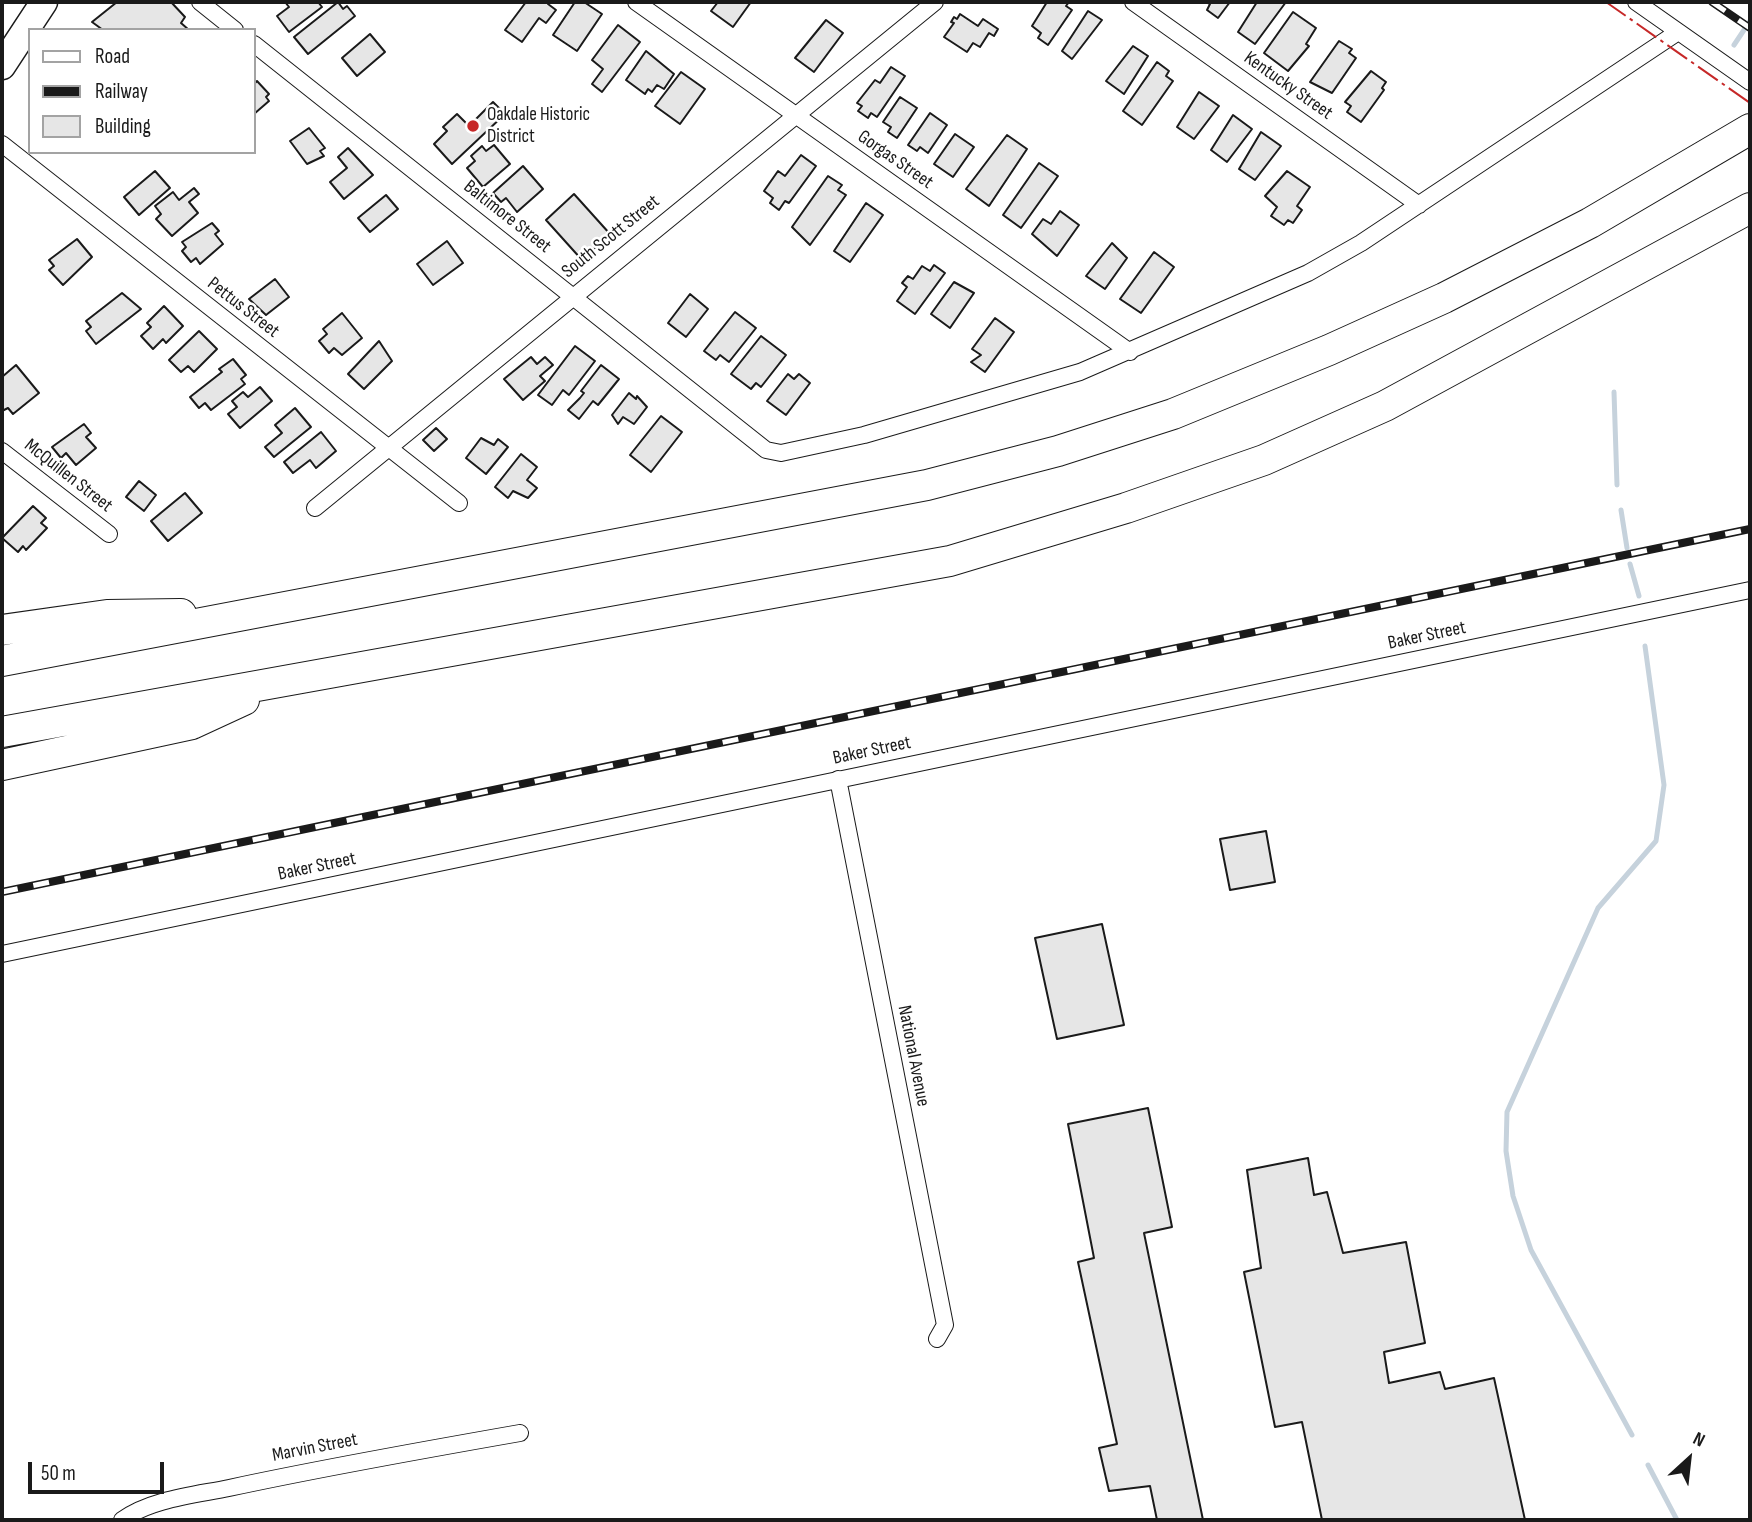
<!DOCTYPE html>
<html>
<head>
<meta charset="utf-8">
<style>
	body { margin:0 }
	#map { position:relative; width:1752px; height:1522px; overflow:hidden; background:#fff; font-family:"Sofia Sans Condensed",sans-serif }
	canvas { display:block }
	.frame { position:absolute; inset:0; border:4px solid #1a1a1a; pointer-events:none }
	.legend { position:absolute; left:28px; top:28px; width:228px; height:126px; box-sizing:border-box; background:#fff; border:2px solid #a3a3a3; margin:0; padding:9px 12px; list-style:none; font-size:21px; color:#1a1a1a }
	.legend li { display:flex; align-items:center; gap:14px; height:35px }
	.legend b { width:35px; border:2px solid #a3a3a3 }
	.north { position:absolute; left:1654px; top:1424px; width:70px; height:70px; -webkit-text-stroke:5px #fff; paint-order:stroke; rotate:27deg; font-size:19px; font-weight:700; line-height:28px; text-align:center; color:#1a1a1a }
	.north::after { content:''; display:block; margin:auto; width:24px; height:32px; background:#1a1a1a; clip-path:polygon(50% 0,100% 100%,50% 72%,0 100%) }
	.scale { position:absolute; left:28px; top:1462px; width:136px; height:32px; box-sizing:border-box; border:4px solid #1a1a1a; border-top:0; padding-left:9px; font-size:21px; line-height:24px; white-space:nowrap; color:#1a1a1a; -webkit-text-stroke:5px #fff; paint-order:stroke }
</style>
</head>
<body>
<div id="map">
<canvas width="1752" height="1522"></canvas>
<div class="frame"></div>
<ul class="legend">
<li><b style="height:9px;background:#fff"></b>Road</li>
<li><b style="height:9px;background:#1a1a1a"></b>Railway</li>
<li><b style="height:19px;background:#e6e6e6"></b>Building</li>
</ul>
<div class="north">N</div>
<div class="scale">50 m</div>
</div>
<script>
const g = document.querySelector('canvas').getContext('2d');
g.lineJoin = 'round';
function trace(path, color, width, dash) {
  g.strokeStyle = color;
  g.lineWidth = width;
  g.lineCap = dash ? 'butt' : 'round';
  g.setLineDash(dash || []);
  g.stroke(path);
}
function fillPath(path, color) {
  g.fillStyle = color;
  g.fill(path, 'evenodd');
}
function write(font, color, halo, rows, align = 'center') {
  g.font = font + ' "Sofia Sans Condensed",sans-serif';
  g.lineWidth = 5;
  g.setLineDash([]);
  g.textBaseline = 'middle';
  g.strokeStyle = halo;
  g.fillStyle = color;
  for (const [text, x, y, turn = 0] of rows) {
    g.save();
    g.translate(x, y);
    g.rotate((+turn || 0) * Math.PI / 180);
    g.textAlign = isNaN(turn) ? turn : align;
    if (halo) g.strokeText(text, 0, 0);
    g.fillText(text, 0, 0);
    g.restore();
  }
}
trace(new Path2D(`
	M1734,45L1750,21
	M1614,392L1617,485
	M1621,510L1627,548
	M1630,564L1639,596
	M1632,1435L1531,1250L1513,1196L1506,1151L1507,1112L1598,908L1656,841L1664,785L1645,646
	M1648,1465L1677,1520`), '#c6d2dc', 5);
const building = new Path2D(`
	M117,2H171L185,17L181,23L189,30H103L92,22Z
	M285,2H318L322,7L289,32L277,16L289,7Z
	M338,2L343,9L347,6L355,16L308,54L294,37Z
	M526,2H550L548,4L556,10L546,23L539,18L522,42L505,30Z
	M575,2H584L602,14L577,51L553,35Z
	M718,2H751L733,27L711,11Z
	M1047,2H1069L1066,6L1072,10L1048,45L1038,38L1041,33L1032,26Z
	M1206,2H1230L1218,18L1207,10L1210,4Z
	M1257,2H1286L1255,44L1238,32Z
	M1088,11L1102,20L1072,59L1062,51Z
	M1293,12L1316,28L1306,44L1309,46L1288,71L1264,53Z
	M960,14L978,26L983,19L998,29L994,36L989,33L980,47L973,43L967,52L944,37L954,23L951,22L954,17L957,19Z
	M826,20L843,33L814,72L795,58Z
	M618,25L640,42L602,92L592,84L603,69L592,60Z
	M370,34L385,52L357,76L342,58Z
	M1339,41L1352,49L1349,53L1356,58L1332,93L1310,82Z
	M1133,46L1148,56L1124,94L1106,81Z
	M646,51L674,74L664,89L657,85L652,92L648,89L645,94L626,80Z
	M1157,62L1169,71L1166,76L1173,81L1142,125L1123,111Z
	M891,67L905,76L877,117L871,113L868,118L858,111L862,106L857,103L875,80L880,83Z
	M1371,71L1386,82L1382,88L1384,90L1361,122L1347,112L1351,106L1345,102Z
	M681,72L705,89L680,124L655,106Z
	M257,81L269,94L266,97L269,101L254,114V84Z
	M1199,92L1219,106L1194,139L1177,127Z
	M900,97L917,108L897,138L888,132L891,127L883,122Z
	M493,102L505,114L452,164L434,144L447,131L443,127L457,114L469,126Z
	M930,113L947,125L928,153L920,147L917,151L908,145Z
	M1233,115L1252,129L1227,162L1211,150Z
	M309,128L325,148L320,151L324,156L307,164L290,141Z
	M1261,132L1281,146L1255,180L1239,169Z
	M955,134L974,147L953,177L934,164Z
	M1007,135L1027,149L989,206L966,189Z
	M494,145L510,164L483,187L467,168L475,161L471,156L482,146L486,151Z
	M348,148L373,175L344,199L330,182L347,168L338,157Z
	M801,155L816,166L789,203L785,201L779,210L770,203L773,198L764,191L778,171L785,176Z
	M1039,163L1058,176L1021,228L1003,215Z
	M523,166L543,189L517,212L506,198L501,202L493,193Z
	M155,171L170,188L139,215L124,197Z
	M1287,171L1310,187L1297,206L1302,210L1293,223L1288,220L1284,225L1271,216L1277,207L1265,196Z
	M828,176L842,185L838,190L846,195L810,245L792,227Z
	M194,188L199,194L189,202L198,213L172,236L156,219L161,214L155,206L173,192L179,200Z
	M574,194L610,234L582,260L546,220Z
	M386,195L398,209L370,232L358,218Z
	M866,203L883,215L850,262L834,251Z
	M1060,211L1079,225L1057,256L1032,234L1043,219L1051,224Z
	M212,223L219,231L215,234L223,244L200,264L196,258L191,262L182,251L186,247L182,242Z
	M77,239L92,257L63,285L49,270L54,266L49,260Z
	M447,241L463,263L433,285L417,264Z
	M1112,243L1127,258L1105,289L1086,276Z
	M1154,252L1174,267L1141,313L1120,299Z
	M934,265L945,273L915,314L897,301L907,287L902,283L908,276L913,279L922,266L930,271Z
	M275,279L289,297L266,315L249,299Z
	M954,282L974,293L950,328L931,314Z
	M122,293L141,309L96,344L86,331L91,327L86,321Z
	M690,294L708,309L686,337L668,323Z
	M164,306L183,326L166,343L163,339L153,349L141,336L151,327L147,323Z
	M735,312L756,328L729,362L720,355L716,360L704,351Z
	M342,313L362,338L342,355L334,348L329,353L319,341L327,334L323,329Z
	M995,318L1014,332L985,372L971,362L981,355L972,349Z
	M199,331L217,349L194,372L188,366L181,372L169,360Z
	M761,336L786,355L761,387L756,383L751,389L731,374Z
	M379,341L392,361L364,389L348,374Z
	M575,346L595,361L569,395L563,390L552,405L538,395Z
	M531,357L537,364L545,357L553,365L540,376L545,381L523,400L504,379Z
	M233,359L246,375L241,379L245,384L211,410L205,403L199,408L190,397L222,372L219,369Z
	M16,365L39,393L13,414L8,408L2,411V377Z
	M601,365L619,379L598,405L593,401L579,419L568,410L580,398L584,393L581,391Z
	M788,374L794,379L799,374L810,383L786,415L767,401Z
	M260,387L272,401L240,428L228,414L237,407L232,401L243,392L248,397Z
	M629,393L636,399L637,396L647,407L634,424L623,417L618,424L612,415Z
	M295,408L311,427L274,457L265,447L282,433L275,425Z
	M661,416L682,432L651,472L630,455Z
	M84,424L91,433L86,437L96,448L76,465L66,453L61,458L52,447Z
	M436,428L447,439L434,451L423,440Z
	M321,432L336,451L316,468L310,460L293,473L284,462Z
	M481,438L494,445L498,439L508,447L486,474L466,458Z
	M521,454L537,467L527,480L537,488L528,498L513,491L508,498L495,487Z
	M139,481L156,495L144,511L126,497Z
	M185,493L202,513L168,541L151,521Z
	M33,506L46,518L41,523L47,528L26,550L23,546L18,552L2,538Z
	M1266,831L1275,882L1230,890L1220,839Z
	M1102,924L1124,1025L1057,1039L1035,938Z
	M1148,1108L1172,1227L1144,1233L1203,1520H1157L1150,1486L1109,1491L1099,1448L1117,1444L1078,1262L1094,1258L1068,1124Z
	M1308,1158L1314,1195L1327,1192L1343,1253L1406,1242L1425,1343L1384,1352L1389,1383L1440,1372L1445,1389L1494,1378L1525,1520H1322L1302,1422L1275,1427L1244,1272L1261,1268L1247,1170Z`);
fillPath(building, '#e6e6e6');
trace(building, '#1a1a1a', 2);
const minor = new Path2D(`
	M200,2L235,30
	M636,2L1130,352
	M1133,2L1419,205
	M1636,2L1750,82
	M254,44L766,450L781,453L864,435L1080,372L1308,273L1361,243L1678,32
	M2,144L459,503
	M2,451L109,534
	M315,508L935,2
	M838,779L945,1325L937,1339
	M2,954L1750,590
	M122,1520C151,1499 195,1495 229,1488C326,1467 423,1450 520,1433`);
const primary = new Path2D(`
	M2,66L44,2`);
const motorway = new Path2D(`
	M2,630L107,615L181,614
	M2,661L927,485L1058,451L1173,414L1329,350L1444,298L1590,223L1750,129
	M2,732L950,561L1126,508L1264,460L1385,406L1750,208
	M2,765L192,724L244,700`);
trace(minor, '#1a1a1a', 18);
trace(primary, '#1a1a1a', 29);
trace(motorway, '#1a1a1a', 32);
trace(minor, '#fff', 16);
trace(primary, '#fff', 26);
trace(motorway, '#fff', 30);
const rail = new Path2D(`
	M1712,2L1750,28
	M2,892L1750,529`);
trace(rail, '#1a1a1a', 8);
trace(rail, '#fff', 5, [16]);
trace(new Path2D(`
	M1606,2L1750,103`), '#c62828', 2, [24, 5, 3.5, 5]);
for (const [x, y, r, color] of [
	[473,126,7,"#c62828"]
]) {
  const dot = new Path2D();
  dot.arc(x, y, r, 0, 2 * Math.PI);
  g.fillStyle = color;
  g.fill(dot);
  trace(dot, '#fff', 2.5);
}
write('19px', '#1a1a1a', '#fff', [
	["Kentucky Street",1288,86,35],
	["Gorgas Street",895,160,35],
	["Baltimore Street",507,217,38],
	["South Scott Street",611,237,-39],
	["Pettus Street",243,308,38],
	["McQuillen Street",68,476,38],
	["Baker Street",1427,636,-12],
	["Baker Street",872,751,-12],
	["Baker Street",317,867,-12],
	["National Avenue",913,1056,79],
	["Marvin Street",315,1448,-11]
]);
write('19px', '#1a1a1a', '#fff', [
	["Oakdale Historic",487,115],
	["District",487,137]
], 'left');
</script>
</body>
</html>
